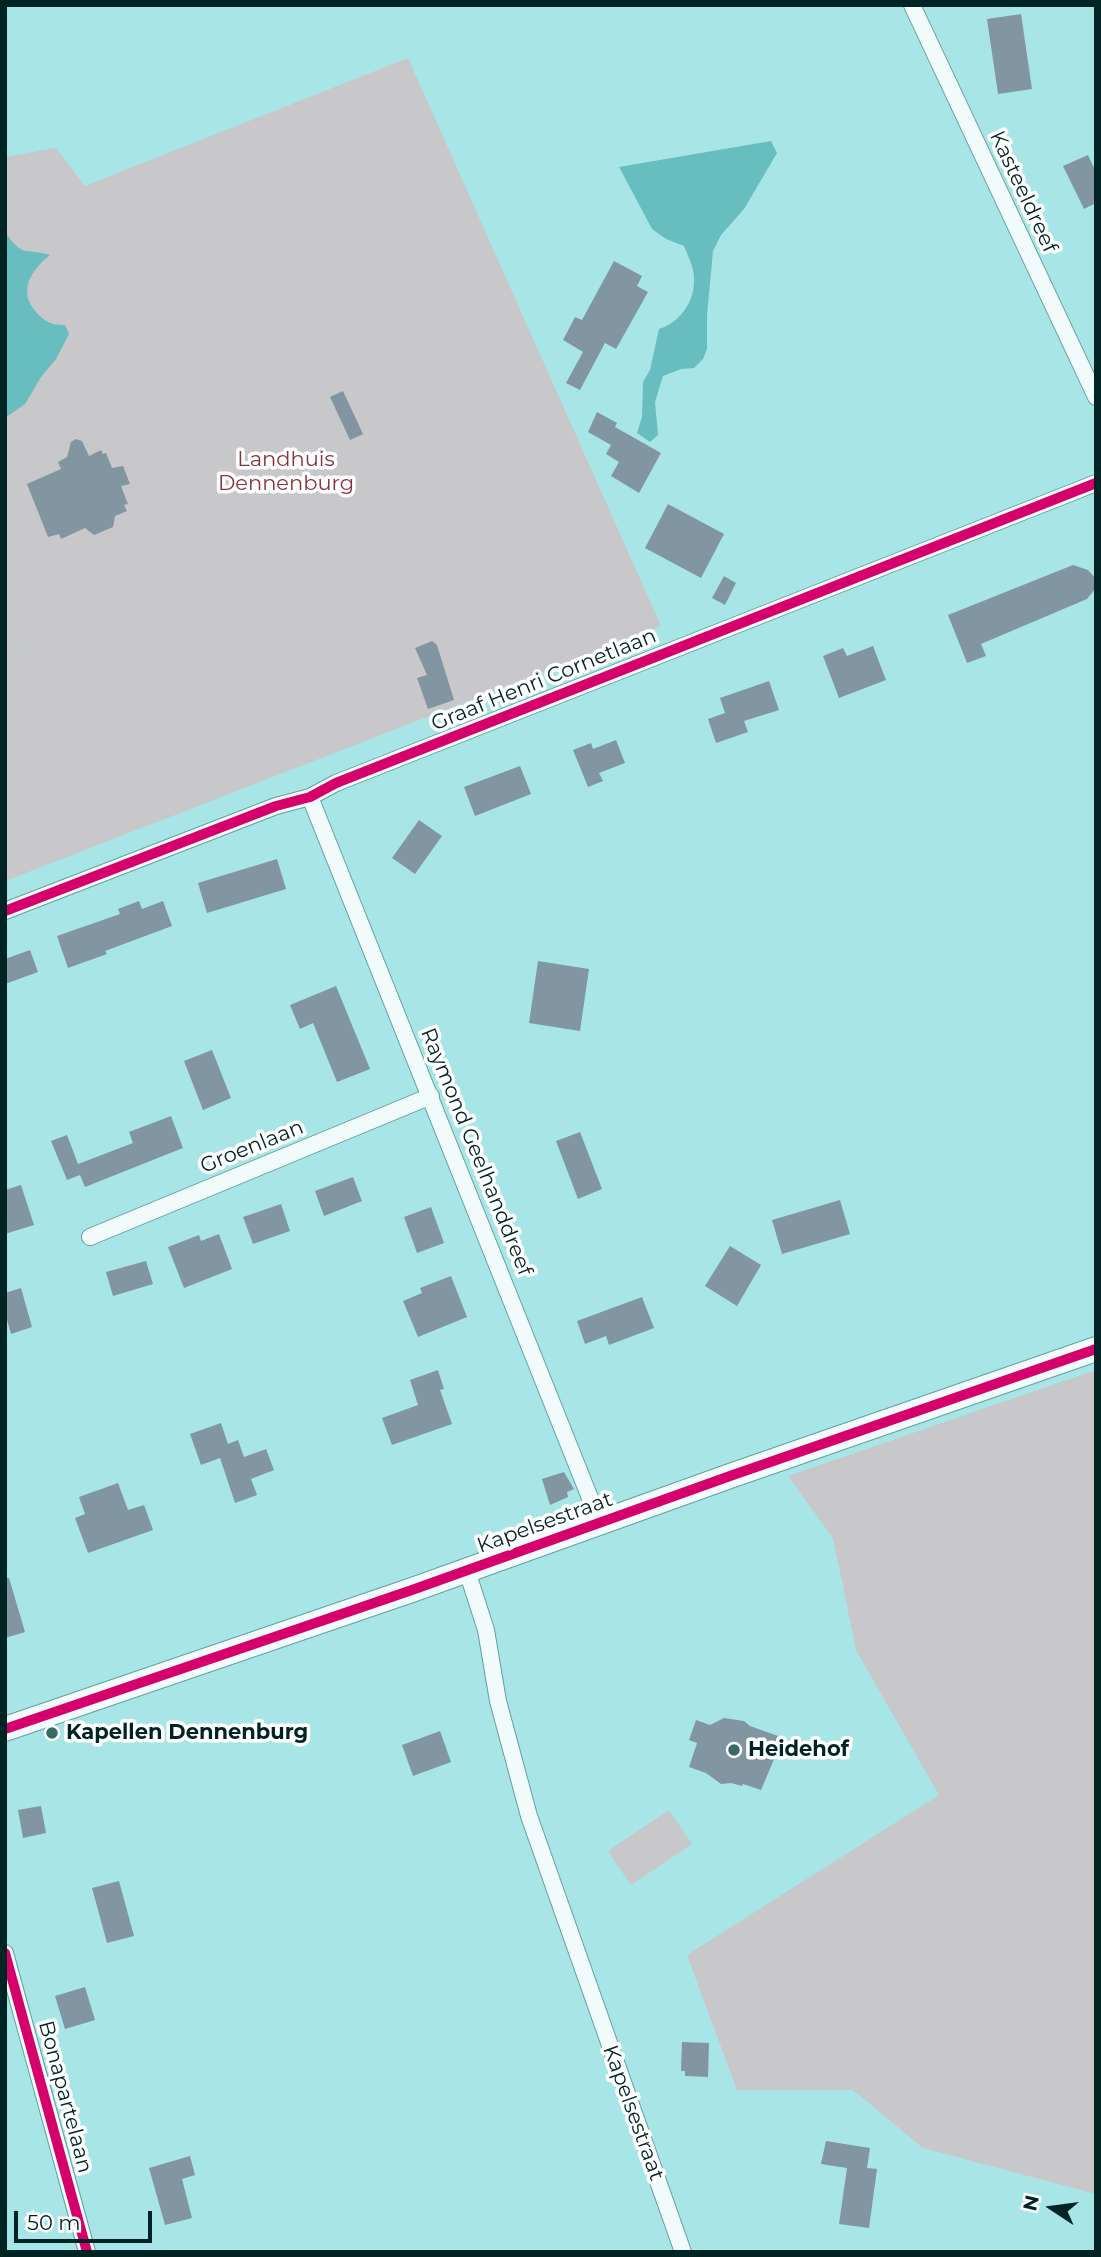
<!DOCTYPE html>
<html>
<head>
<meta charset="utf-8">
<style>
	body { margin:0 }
	#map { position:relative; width:1101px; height:2257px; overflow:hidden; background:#a8e5e6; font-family:Montserrat,sans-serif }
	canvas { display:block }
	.frame { position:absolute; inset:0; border:7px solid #002424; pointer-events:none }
	.north { position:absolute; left:1017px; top:2173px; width:70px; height:70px; -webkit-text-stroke:5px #fff; paint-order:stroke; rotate:283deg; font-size:19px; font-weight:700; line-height:28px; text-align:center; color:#002424 }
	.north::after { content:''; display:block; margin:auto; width:24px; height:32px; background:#002424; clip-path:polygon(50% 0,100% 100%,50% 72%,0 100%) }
	.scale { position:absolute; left:14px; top:2211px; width:138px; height:32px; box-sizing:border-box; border:4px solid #002424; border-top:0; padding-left:9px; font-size:21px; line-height:24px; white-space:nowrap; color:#002424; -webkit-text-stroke:5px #fff; paint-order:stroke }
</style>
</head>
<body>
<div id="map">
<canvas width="1101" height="2257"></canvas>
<div class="frame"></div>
<div class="north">N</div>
<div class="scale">50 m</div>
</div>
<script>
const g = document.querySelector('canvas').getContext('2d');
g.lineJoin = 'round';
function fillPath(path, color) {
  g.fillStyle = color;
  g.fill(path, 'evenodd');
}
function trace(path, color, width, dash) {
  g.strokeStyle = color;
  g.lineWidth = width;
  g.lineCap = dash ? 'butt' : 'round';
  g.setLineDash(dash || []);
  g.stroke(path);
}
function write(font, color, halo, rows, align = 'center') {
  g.font = font + ' Montserrat,sans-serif';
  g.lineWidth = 7;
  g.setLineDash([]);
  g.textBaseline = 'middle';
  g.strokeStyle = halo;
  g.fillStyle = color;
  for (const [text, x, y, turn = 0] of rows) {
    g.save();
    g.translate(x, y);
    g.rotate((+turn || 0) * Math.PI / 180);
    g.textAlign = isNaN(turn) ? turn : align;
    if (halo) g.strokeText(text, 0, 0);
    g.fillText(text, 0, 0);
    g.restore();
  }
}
fillPath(new Path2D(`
	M408,58L661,626L5,881V157L56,148L85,186Z
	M1096,1370V2023L1094,2024L1096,2060V2194L923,2148L853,2090H737L687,1955L939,1795L856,1650L833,1538L788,1476Z
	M669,1810L692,1844L631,1885L608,1851Z`), '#c8c7c9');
fillPath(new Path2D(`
	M771,141L777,153L744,209L721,235L713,251L707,315V349L703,359L694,368L681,369L663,376L655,402L658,435L650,442L637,433L642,417L643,382L650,370L659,329C681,322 695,301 694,278C694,268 688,256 684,246L666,239L652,229L619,167Z
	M5,232C23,258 25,248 50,255C32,269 17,291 36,312C45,322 51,325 65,325L69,334L56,359L41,377L25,404L5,418Z`), '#68bdbe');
fillPath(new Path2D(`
	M1021,14L1032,89L998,94L987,19Z
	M1088,155L1096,172V203L1084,209L1063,166Z
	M614,261L642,276L637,286L648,292L616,349L605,343L580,390L566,383L583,352L563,340L575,317L582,320Z
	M343,391L363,434L350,440L330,397Z
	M597,412L617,423L615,427L661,453L639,493L611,476L619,462L606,454L611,445L588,432Z
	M76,439L82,441L89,456L101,450L103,454L106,453L112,468L123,466L130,484L121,486L128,504L124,505L127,511L115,516L113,527L94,535L85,528L61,539L59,534L48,537L27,484L61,469L58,462L67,457L71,442Z
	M668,504L724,534L701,578L645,548Z
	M1073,565L1088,570L1096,579L1095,589L1087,599L981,644L986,656L967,663L948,615Z
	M724,576L736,583L725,605L712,598Z
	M432,641L437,645L454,700L428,709L417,678L427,675L415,648Z
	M873,646L886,680L839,698L823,656L843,648L847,656Z
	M769,681L779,710L744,721L748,732L716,743L708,719L725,713L720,698Z
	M616,740L625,763L599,773L603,781L588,787L573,750L591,743L593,749Z
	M520,766L531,794L475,816L464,787Z
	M419,820L442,836L415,874L392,858Z
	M277,859L286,889L207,913L198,883Z
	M139,901L142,909L163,901L172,926L105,951L107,954L68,968L57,936L120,914L118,909Z
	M30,950L38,972L5,984V959Z
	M538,961L589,969L580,1031L529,1023Z
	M336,986L370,1069L337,1082L313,1023L300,1029L290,1005Z
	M212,1050L231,1098L203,1110L184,1061Z
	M171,1116L183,1148L85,1187L80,1175L67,1180L51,1141L67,1135L78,1164L133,1143L129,1132Z
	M580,1132L602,1189L578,1199L556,1141Z
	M353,1177L362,1201L324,1216L315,1191Z
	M21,1185L34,1225L5,1234V1190Z
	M840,1200L850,1234L782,1254L772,1220Z
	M281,1204L290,1231L253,1244L243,1217Z
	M431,1207L444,1243L417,1253L404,1217Z
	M219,1234L232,1269L184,1288L168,1247L199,1235L201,1241Z
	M730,1246L761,1265L737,1306L705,1286Z
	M146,1261L153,1284L113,1296L106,1272Z
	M451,1276L467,1317L418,1337L403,1301L422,1293L420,1288Z
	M21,1288L32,1327L11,1334L5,1313V1293Z
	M642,1297L654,1328L609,1345L606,1336L585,1344L577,1321Z
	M438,1370L444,1389L440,1390L452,1424L392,1445L382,1418L418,1405L410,1380Z
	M221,1423L228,1444L238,1440L244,1457L266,1449L274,1470L251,1479L257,1495L235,1503L220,1458L201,1465L190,1434Z
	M564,1472L574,1489L567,1492L568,1497L550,1505L542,1479Z
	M118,1483L128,1510L144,1505L153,1530L88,1553L75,1518L85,1514L79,1497Z
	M5,1578H9L25,1632L5,1638Z
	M724,1718L744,1721L750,1726L778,1736L772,1756L775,1757L761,1790L743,1784L742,1786L731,1783L721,1784L706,1773L689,1767L697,1743L689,1740L696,1720L710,1725Z
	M440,1731L451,1762L413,1776L402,1745Z
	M41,1806L46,1833L23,1838L18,1810Z
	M119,1881L134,1936L107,1943L92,1888Z
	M85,1987L95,2020L65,2029L55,1996Z
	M682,2042L709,2043L708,2077L685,2076V2071H681Z
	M826,2141L870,2148L867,2168L877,2169L869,2228L839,2224L847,2168L821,2164Z
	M190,2156L195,2175L182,2179L192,2218L165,2225L149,2168Z`), '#8296a1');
const street = new Path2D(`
	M912,5L1096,397
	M310,797L600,1523
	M5,911L276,806L310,797L336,783L1096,483
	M90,1237L431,1096
	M467,1571L486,1630L498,1701L529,1816L683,2252
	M5,1953L87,2252`);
const primary = new Path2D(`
	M5,1729L412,1590L730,1476L1096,1349`);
trace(street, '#669e9e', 18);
trace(primary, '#669e9e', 26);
trace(new Path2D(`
	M50,552L25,654L29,674L53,718L69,737L105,759L136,769L164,762L196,748L233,749L288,739
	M5,649L25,654
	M5,849L14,842L27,818L79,744`), '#bccece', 3.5, [2, 5]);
trace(street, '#f2fbfb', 16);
trace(primary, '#f2fbfb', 24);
trace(new Path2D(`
	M5,911L276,806L310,797L336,783L1096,483
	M5,1729L412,1590L730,1476L1096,1349
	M5,1953L87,2252`), '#d6006c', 10);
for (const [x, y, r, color] of [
	[52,1733,7,"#3b6868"],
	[734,1750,7,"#3b6868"]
]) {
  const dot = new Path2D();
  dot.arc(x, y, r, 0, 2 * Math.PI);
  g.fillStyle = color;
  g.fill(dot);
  trace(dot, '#fff', 2.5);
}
write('21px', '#002424', '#fff', [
	["Kasteeldreef",1023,192,65],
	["Graaf Henri Cornetlaan",544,680,-22],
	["Groenlaan",252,1147,-22],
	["Raymond Geelhanddreef",476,1152,68],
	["Kapelsestraat",545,1523,-20],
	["Bonapartelaan",65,2097,75],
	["Kapelsestraat",633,2113,70]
]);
write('21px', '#8a323d', '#fff', [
	["Landhuis",286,460],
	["Dennenburg",286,484]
]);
write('bold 21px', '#002424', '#fff', [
	["Kapellen Dennenburg",66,1733],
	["Heidehof",748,1750]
], 'left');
</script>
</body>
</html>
